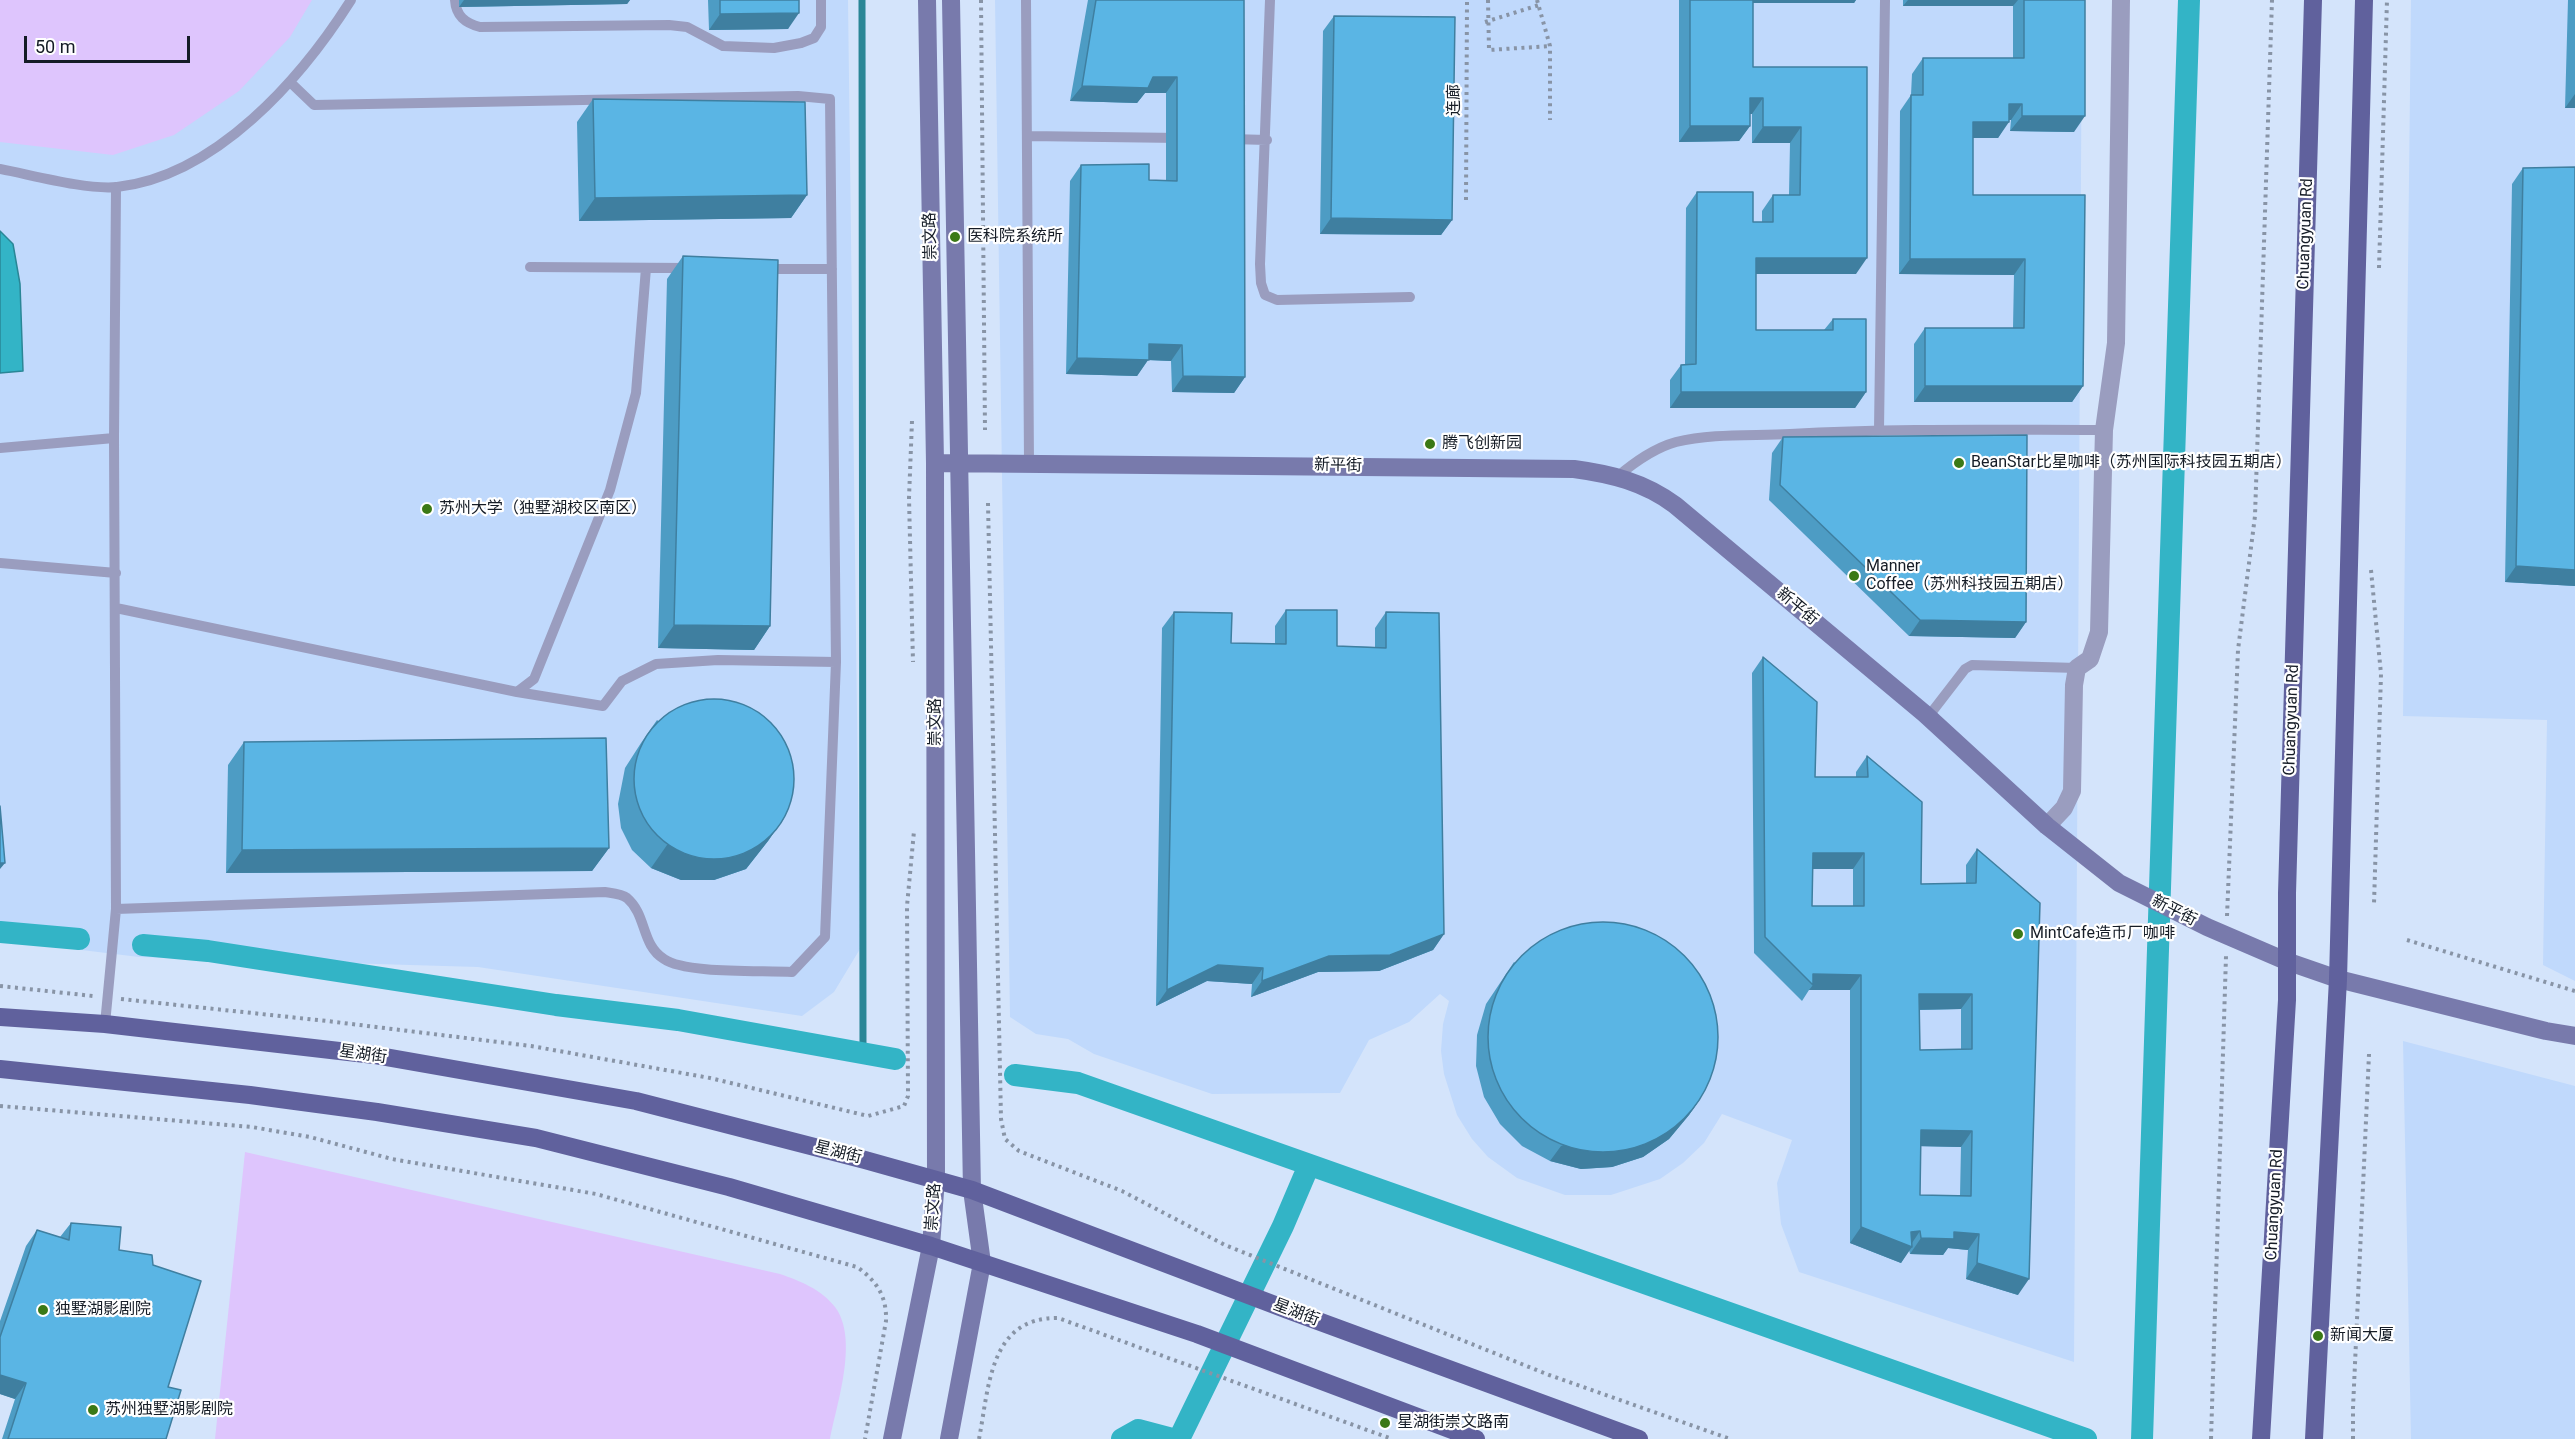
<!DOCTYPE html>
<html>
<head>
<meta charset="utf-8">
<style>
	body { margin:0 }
	#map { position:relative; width:2575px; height:1439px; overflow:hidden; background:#d4e4fb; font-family:Roboto,sans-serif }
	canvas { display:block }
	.scale { position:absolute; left:24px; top:36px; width:166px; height:27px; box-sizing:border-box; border:3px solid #151c26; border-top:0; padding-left:8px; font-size:18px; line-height:21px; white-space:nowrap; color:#151c26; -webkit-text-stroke:4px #fff; paint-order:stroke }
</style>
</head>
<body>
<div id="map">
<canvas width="2575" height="1439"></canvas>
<div class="scale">50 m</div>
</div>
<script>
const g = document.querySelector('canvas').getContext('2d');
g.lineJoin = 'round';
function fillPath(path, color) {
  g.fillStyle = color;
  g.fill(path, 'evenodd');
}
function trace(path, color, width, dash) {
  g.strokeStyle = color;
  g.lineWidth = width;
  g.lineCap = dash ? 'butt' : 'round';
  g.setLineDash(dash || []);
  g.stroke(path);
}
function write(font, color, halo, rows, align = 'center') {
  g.font = font + ' Roboto,"Noto Sans SC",sans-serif';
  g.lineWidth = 4.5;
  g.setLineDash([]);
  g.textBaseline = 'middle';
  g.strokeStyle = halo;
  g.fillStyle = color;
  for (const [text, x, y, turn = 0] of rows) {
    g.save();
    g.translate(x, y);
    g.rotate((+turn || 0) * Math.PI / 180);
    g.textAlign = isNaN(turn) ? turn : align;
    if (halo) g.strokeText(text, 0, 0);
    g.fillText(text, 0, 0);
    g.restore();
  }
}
fillPath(new Path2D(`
	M0,0H848L860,949L834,992L802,1016L478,967L139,957L0,940Z
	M995,0H2082L2074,1362L1799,1272L1781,1224L1777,1183L1792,1140L1722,1114L1704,1143L1683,1163L1660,1179L1611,1195H1565L1517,1178L1488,1157L1472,1139L1457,1115L1444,1074L1441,1051L1443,1024L1449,1001L1440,994L1409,1022L1369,1040L1340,1093L1212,1094L1094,1054L1068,1039L1036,1034L1010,1017Z
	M2411,0H2575V981L2543,965L2547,720L2403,716Z
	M2403,1041L2575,1086V1439H2411Z`), '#c0d9fc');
fillPath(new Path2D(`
	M0,0H312L290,37L239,91L174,135L113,155L0,142Z
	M245,1152L780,1274C800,1281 821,1289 835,1307C859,1339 837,1403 830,1439H215Z`), '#dec5fd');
const water = new Path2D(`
	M0,231L13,244L20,284L23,371L0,373Z`);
fillPath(water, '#33b4c6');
trace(water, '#2a8696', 1.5);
trace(new Path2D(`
	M862,0L863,1055`), '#2a8696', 7);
trace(new Path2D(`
	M0,932L79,939
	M143,945L208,951L556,1005L678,1020L895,1059
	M1015,1075L1078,1083L2086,1439
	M1122,1439L1138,1430L1172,1439
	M1179,1439L1283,1226L1309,1165
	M2142,1439L2189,0`), '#33b4c6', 22);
trace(new Path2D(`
	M981,0L985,430
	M1488,0L1489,50L1550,46
	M1537,0L1550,46V120
	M1485,22L1539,5
	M1466,200L1467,0
	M2379,268L2387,0
	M912,421L909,498L913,662
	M988,503L1001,1119L1005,1139L1019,1151L1122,1191L1225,1245L1549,1375L1730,1439
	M2371,570L2381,674L2374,904
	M2227,916L2238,650L2255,516L2272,0
	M2407,940L2575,991
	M0,986L93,996
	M121,999L327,1021L531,1046L710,1078L868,1116L904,1106L908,1096L907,906L914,831
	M0,1106L252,1127L310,1137L392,1159L596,1194L857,1267C877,1281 887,1297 886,1321L865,1439
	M979,1439C989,1388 989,1317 1058,1318L1392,1439
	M2211,1439L2226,956
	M2353,1439V1408L2369,1054`), '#8894a6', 4, [3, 4.5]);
trace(new Path2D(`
	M455,0C456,16 465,23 480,27L669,25L687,27L723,46L774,48L801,43L814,38L821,27V0
	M1026,0L1029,463
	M1270,0L1260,264L1261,283L1265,295L1277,300L1410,297
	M1027,136L1180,138
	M1231,139L1267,140
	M0,169C32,175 86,190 117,187C216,176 301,79 351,0
	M530,267L689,268
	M764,269H832
	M1879,429L1885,0
	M0,448L114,438
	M1618,476C1635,462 1654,448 1676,442C1712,433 1753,436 1790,434C1895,428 1999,430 2104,430
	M0,563L116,573
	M116,608L517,692L534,679L610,490L636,393L646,268
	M517,692L603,706L622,681L656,664L718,660L836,662
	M1928,717L1965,669L1972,665L2077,668
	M116,909L605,892C611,893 622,894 627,898C647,915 641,945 664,959C685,974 763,970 792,972L825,937L836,662L830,99L798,96L314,105L291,83
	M105,1024L116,909L114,438L116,187`), '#9a9dbf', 10);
trace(new Path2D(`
	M2047,826L2064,808L2072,791L2074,685L2077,668L2090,659L2099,632L2104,430L2116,343L2121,0`), '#9a9dbf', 18);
trace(new Path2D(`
	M935,463L1574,469C1611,474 1644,482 1675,505L1925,714L2047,826L2119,883L2207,927L2286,961L2338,979L2546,1031L2575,1036
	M892,1439L931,1246L936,1178L935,463L927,0
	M949,1439L982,1263L972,1190L951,0`), '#787aac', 18);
trace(new Path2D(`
	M0,1017L105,1024L374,1055L636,1101L865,1160L972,1190L1288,1310L1639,1439
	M0,1069L250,1095L377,1112L536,1138L729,1187L931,1246L1197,1334L1476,1439
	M2261,1439L2287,1000V893L2313,0
	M2314,1439L2338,979L2364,0`), '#60619d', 18);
fillPath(new Path2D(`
	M459,0H630L627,4L459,7Z
	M708,0H799L788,29L709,30Z
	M1088,0H1244L1245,377L1234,393L1172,392L1171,361L1148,360L1137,376L1066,374L1070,181L1081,165L1149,180L1166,181V93H1145L1137,103L1070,101Z
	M1679,0H1856L1854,3H1753V67H1867L1856,274H1756V330H1824L1833,319L1866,392L1855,408H1670V380L1681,365L1685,364L1686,208L1697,192L1753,222H1762V211L1773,195H1789L1790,143H1752V114H1750V126L1739,141L1679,142Z
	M1903,0H2085L2074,132L2010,131L2011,120H2009L1998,138H1973V195H2085L2083,386L2072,402H1914V344L1925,328H2013L2014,275L1899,274L1900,111L1911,95L1912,74L1923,58H2013V6H1903Z
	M2568,0H2575V108H2565Z
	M1334,16L1452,220L1441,235L1320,234L1323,31Z
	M593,99L807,195L791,218L579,221L577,122Z
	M2523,168L2575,586L2505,582L2512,184Z
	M683,256L770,626L754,650L658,648L667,279Z
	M1783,437L2026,622L2015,638L1909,636L1769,500L1772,453Z
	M1286,610L1337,646L1375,647V628L1386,612L1444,934L1433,950L1379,971L1318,972L1251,997L1252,984L1207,981L1156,1006L1162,628L1174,612L1231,643L1275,644V626Z
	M1763,657L1815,777H1856V772L1867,756L1921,884H1966V865L1977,849L2018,1295L1966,1279L1968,1250L1948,1248L1943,1255L1910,1254L1909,1250L1901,1263L1850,1243V990H1809L1802,1001L1754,953L1752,673ZM1812,869H1853V906H1812ZM1961,1009V1049L1920,1050L1919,1010ZM1921,1146L1961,1147L1960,1196L1920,1195Z
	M657,720L784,818L768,841L746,869L714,880H681L651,868L632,850L621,828L618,804L625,768L641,743Z
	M244,742L609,848L592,871L226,873L228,765Z
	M1514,962L1700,1099L1689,1115L1669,1139L1643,1157L1612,1167L1581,1169L1550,1161L1522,1146L1500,1124L1484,1097L1476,1066L1477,1035L1486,1004Z
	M71,1223L119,1250L153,1265L168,1387L166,1439H2L15,1399L0,1394V1321L26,1246L37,1230L60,1237Z`), '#4d9cc4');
fillPath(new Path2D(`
	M464,0H630L627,4L459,7Z
	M1744,0H1856L1854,3H1742Z
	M1908,0H2018L2013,6H1903Z
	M799,13L788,29L709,30L720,14Z
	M1153,77H1177L1166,93H1145L1137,103L1070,101L1082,86Z
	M2575,94V108H2565Z
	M1750,98H1763L1752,114H1739Z
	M2009,104H2022L2011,120H1998Z
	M2022,116H2085L2074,132L2010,131Z
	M1973,122H2009L1998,138H1962Z
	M1690,126H1750L1739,141L1679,142Z
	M1763,127H1801L1790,143H1752Z
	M807,195L791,218L579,221L595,198Z
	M1331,218L1452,220L1441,235L1320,234Z
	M1756,258H1867L1856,274H1745Z
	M1910,259H2025L2014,275L1899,274Z
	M1149,344L1182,345L1171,361L1148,360L1137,376L1066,374L1077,358Z
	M1183,376L1245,377L1234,393L1172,392Z
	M1925,386H2083L2072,402H1914Z
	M1681,392H1866L1855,408H1670Z
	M2516,566L2575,570V586L2505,582Z
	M1920,620L2026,622L2015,638L1909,636Z
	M674,625L770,626L754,650L658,648Z
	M784,818L768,841L746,869L714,880H681L651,868L667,845Z
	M609,848L592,871L226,873L242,850Z
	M1813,853H1864L1853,869H1801Z
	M0,863H5L0,869Z
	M1444,934L1433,950L1379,971L1318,972L1251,997L1262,981L1329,956Z
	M1218,965L1263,968L1252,984L1207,981L1156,1006L1167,990Z
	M1813,974L1861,975L1850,990H1809L1813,985Z
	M1919,994H1972L1961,1009L1908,1010Z
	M1700,1099L1689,1115L1669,1139L1643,1157L1612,1167L1581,1169L1550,1161L1561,1146Z
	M1921,1130L1972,1131L1961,1147L1910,1146Z
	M1861,1227L1911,1232L1920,1231L1910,1246L1912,1247L1901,1263L1850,1243Z
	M1954,1232L1979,1234L1968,1250L1948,1248L1943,1255L1910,1254L1921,1238Z
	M1977,1263L2029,1279L2018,1295L1966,1279Z
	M0,1375L26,1383L15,1399L0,1394Z`), '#3f7fa0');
const building = new Path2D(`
	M720,0H799V13L720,14Z
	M1096,0H1244L1245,377L1183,376L1182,345L1149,344V360L1077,358L1081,165L1149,164V180L1177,181V77H1153L1148,88L1082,86Z
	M1690,0H1753V67H1867V258H1756V330H1833V319H1866V392H1681V365L1696,364L1697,192H1753V222H1773V195H1800L1801,127H1763V98H1750V126H1690Z
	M2024,0H2085V116H2022V104H2009V122H1973V195H2085L2083,386H1925V328H2024L2025,259H1910L1911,95H1923V58H2024Z
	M1334,16L1455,17L1452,220L1331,218Z
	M593,99L805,102L807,195L595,198Z
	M2575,167V570L2516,566L2523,168Z
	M683,256L778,260L770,626L674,625Z
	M2027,435L2026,622L1920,620L1780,485L1783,437Z
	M1286,610H1337V646L1386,648V612L1439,613L1444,934L1390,955L1329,956L1262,981L1263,968L1218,965L1167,990L1174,612L1232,613L1231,643L1286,644Z
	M1763,657L1817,702L1815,777H1868L1867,756L1922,802L1921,884L1976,883L1977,849L2040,903L2029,1279L1977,1263L1979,1234L1954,1232V1239L1921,1238L1920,1231L1911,1232L1912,1247L1861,1227V975L1813,974V985L1765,937ZM1813,853H1864V906H1812ZM1919,994H1972V1049L1920,1050ZM1921,1130L1972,1131L1971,1196L1920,1195Z
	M634 779a80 80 0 1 1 160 0a80 80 0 1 1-160 0Z
	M606,738L609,848L242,850L244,742Z
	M0,806L5,863H0Z
	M1488 1037a115 115 0 1 1 230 0a115 115 0 1 1-230 0Z
	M71,1223L121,1227L119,1250L152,1255L153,1265L201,1281L168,1387L181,1390L166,1439H8L26,1383L0,1375V1337L37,1230L69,1240Z`);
fillPath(building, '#5ab5e4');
trace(building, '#3f7fa0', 1.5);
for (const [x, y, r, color] of [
	[955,237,6,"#3b7916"],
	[1430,444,6,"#3b7916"],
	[1959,463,6,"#3b7916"],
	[427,509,6,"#3b7916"],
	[1854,576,6,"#3b7916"],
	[2018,934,6,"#3b7916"],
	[43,1310,6,"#3b7916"],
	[2318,1336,6,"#3b7916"],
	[93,1410,6,"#3b7916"],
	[1385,1423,6,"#3b7916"]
]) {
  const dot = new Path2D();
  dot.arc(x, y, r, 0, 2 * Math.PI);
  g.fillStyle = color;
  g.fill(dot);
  trace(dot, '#fff', 2);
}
write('16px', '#151c26', '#fff', [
	["连廊",1455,100,-90],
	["Chuangyuan Rd",2306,234,-88],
	["崇文路",931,236,-91],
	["新平街",1338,466,1],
	["新平街",1797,607,40],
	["Chuangyuan Rd",2292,720,-88],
	["崇文路",936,722,-90],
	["新平街",2174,911,27],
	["星湖街",363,1055,8],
	["星湖街",838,1153,14],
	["Chuangyuan Rd",2275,1205,-87],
	["崇文路",934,1207,-86],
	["星湖街",1296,1313,21]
]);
write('16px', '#151c26', '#fff', [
	["医科院系统所",967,237],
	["腾飞创新园",1442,444],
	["BeanStar比星咖啡（苏州国际科技园五期店）",1971,463],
	["苏州大学（独墅湖校区南区）",439,509],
	["Manner",1866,567],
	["Coffee（苏州科技园五期店）",1866,585],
	["MintCafe造币厂咖啡",2030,934],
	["独墅湖影剧院",55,1310],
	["新闻大厦",2330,1336],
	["苏州独墅湖影剧院",105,1410],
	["星湖街崇文路南",1397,1423]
], 'left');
</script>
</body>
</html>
